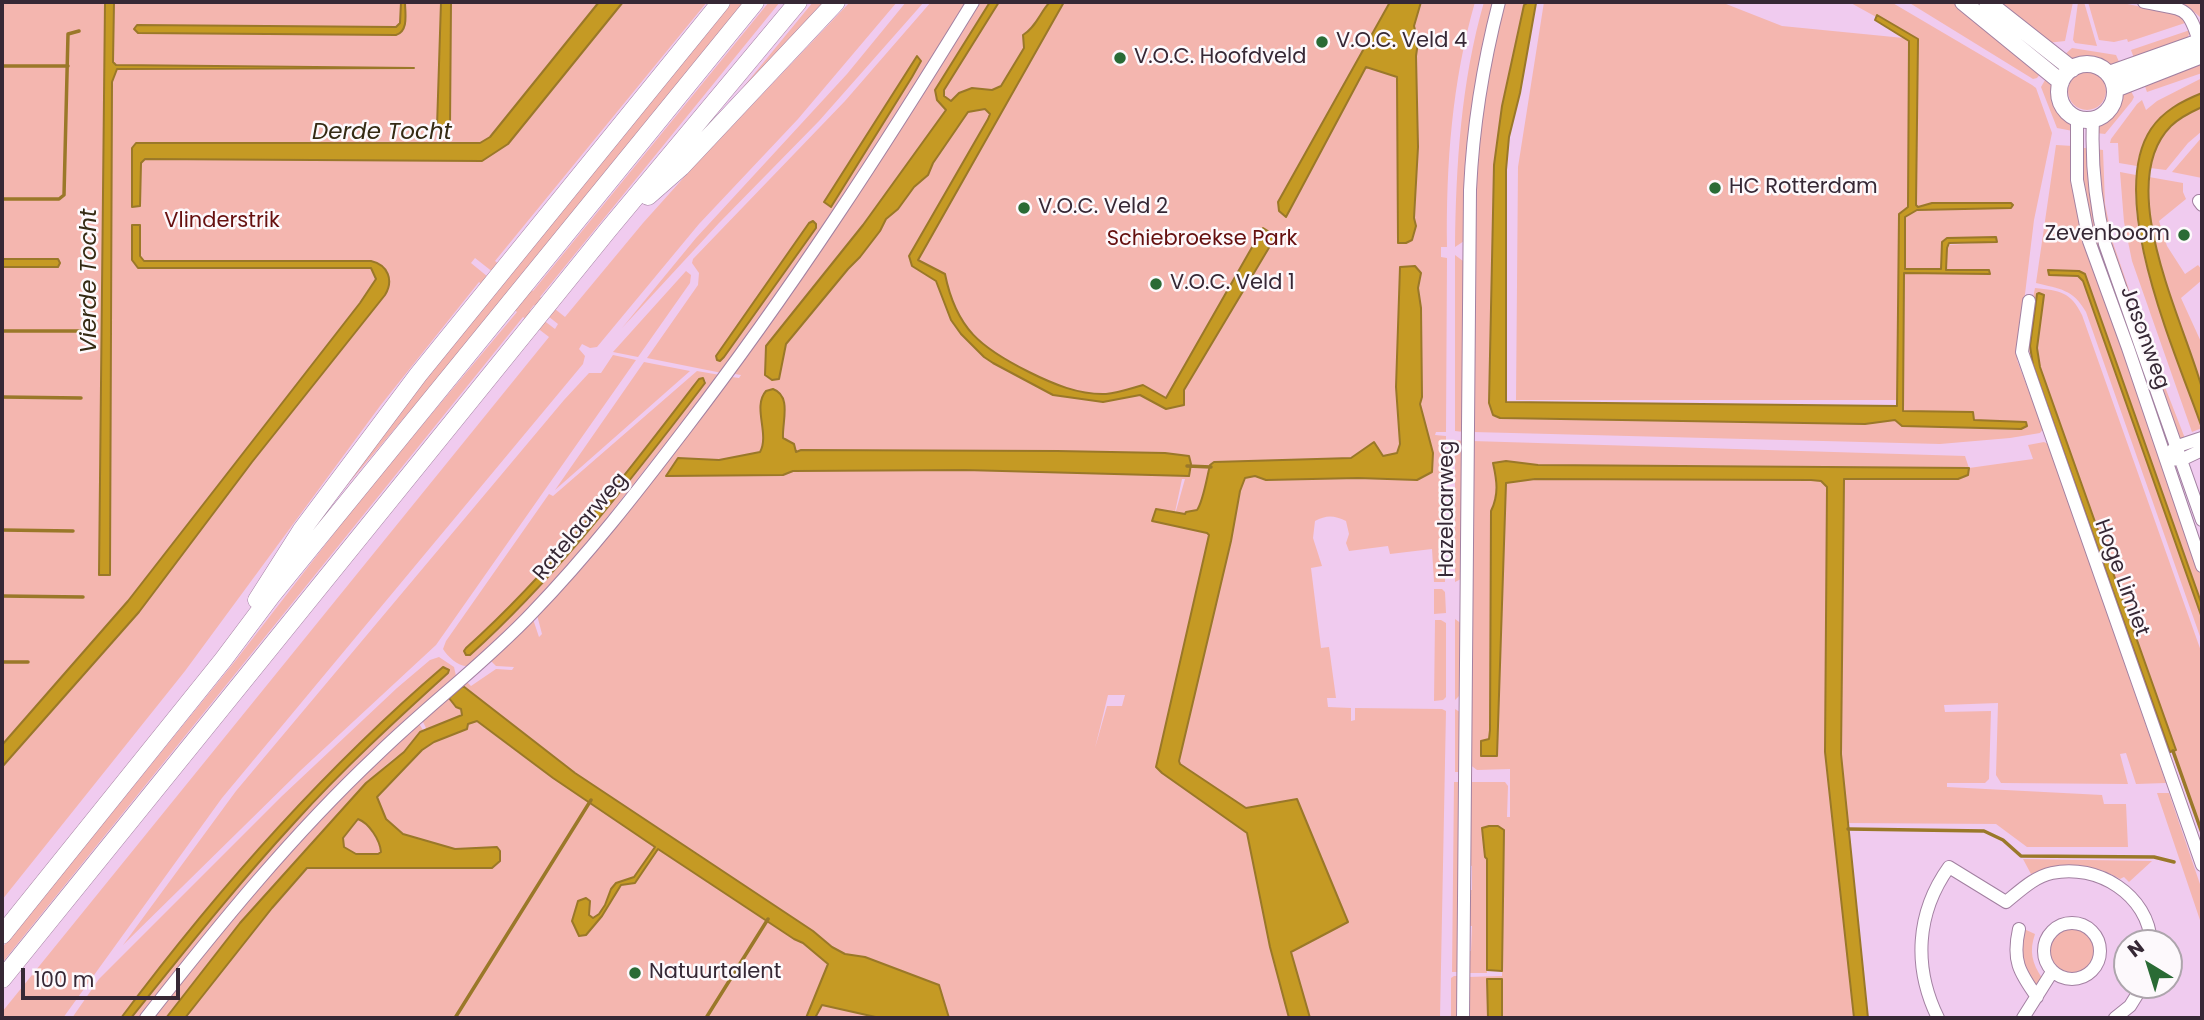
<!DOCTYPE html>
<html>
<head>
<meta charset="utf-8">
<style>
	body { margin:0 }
	#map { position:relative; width:2204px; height:1020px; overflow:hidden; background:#f0cbef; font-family:Poppins,sans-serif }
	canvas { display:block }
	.frame { position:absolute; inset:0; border:4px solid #362835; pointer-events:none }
	.north { position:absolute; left:2113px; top:929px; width:70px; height:70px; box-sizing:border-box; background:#fdf9fc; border:2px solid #ada5ac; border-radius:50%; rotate:322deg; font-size:19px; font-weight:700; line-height:28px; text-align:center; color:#362835 }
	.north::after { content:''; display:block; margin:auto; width:24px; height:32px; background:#2a6b35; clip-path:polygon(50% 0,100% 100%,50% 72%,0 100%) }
	.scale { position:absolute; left:21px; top:968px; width:159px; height:32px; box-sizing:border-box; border:4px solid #362835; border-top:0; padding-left:9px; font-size:21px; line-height:24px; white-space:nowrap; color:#362835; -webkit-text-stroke:5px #fdf9fc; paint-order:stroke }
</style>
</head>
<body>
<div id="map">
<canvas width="2204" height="1020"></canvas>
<div class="frame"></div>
<div class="north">N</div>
<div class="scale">100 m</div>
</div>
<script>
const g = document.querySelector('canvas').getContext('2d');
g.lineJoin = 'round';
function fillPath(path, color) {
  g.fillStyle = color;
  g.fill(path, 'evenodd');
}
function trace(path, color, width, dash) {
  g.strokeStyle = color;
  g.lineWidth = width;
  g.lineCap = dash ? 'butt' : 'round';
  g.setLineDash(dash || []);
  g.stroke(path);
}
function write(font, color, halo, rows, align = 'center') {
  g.font = font + ' Poppins,sans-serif';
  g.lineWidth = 5;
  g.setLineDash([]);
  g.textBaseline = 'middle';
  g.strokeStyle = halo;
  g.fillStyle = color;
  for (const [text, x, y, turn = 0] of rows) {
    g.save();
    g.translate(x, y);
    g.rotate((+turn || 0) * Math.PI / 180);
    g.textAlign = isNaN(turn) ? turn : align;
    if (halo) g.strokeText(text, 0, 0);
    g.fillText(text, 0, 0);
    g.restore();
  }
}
fillPath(new Path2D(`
	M2,2H707L495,261L510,273L731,2H745L519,281L533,291L769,2H780L540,297L565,317L643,223L695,165L850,2H897L798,119L699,224L597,347L590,348L582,344L579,349L585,356L583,364L222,798L63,1018H2V1012L549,337L523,317L2,963V948L236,660L366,492L517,312L503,301L293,549L493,293L479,282L380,406L185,671L2,900ZM475,258L503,280L499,286L471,263ZM534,305L558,324L555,329L530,310Z
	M813,2H832L709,129Z
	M906,2H924L819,121L719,223L622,328L696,238L847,74Z
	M931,2H967L843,200L722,373L647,358L698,285L699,273L692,263L693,259L845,101Z
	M979,2H1475C1452,82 1446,164 1447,247H1441V257L1447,258L1446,432H1436L1435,435L1446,436L1445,582H1434L1432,549L1390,554L1388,546L1349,551L1346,543L1349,534L1346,521C1334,515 1326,515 1315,521L1313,538L1322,566L1311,568L1321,648L1329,647L1336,698H1327L1328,707L1351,708V721L1355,720V708L1442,709L1446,711L1440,1018H175L397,756C366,781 341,811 314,840C262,897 213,956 166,1018H152L237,914L296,845L334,804L418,722L423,730L404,751L426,728L422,720L466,681L471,686L496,669L512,670L514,667L496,666L490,660L533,619L539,637L542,634L537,615L729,380L732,377L739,378L741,375L735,374V372L856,198ZM1182,479H1185L1172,525L1156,509L1175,512ZM1108,695H1125L1122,706H1107L1095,748Z
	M1484,2H1494L1483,42L1472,108L1464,241L1455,247C1456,164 1461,82 1484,2Z
	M1502,2H1537H1529L1524,5L1502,106L1494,165L1489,403L1500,418L1865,424L1895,420L1902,426L2021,429L2025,422L1974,420L1973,412L1903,411V400H1516L1518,167L1544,2H1721L1782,26L1914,39L1912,208L1903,217L1905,229V217L1917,210L2012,207L2011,203H1933L1917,207L1916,205L1918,40L1849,2H1891L2032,85L2036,88L2052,133L2034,220L2017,360L2043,429L2040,433L2010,438L1940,444L1473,432L1475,150ZM1947,238L1996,242L1947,245L1946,270H1989L1904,273L1905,269L1941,270L1942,242Z
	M1908,2H1957L2043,70L2037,78L2033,79Z
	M1996,2H2073L2065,41L2047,43Z
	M2078,2H2084L2097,46L2075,43L2073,40Z
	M2088,2H2117L2178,14L2188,22L2128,42L2127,39L2114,42L2099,40Z
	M2159,2H2202V17H2200L2193,11Z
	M2190,30L2187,41L2135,61L2131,50Z
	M2072,48L2116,55L2121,66C2108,66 2104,62 2092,60C2081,58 2073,61 2062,57Z
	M2202,60V73L2147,92L2143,81Z
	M2068 91a19 19 0 1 1 38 0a19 19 0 1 1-38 0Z
	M2048,75C2056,83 2053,91 2057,101C2061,113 2071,118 2073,131L2057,128L2041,87Z
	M2202,78V93C2169,107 2143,128 2137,166L2119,163L2118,143H2110L2111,139L2137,104L2142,100L2146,110L2157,101Z
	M2129,87L2134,97L2132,101L2105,134L2096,133C2099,122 2106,120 2112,110C2119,101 2121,94 2129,87Z
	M2202,107V131L2188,143L2166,170L2150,168C2156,137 2174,120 2202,107Z
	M2202,137V178L2172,172Z
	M2056,145L2073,146L2101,287L2202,574V642L2086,312C2073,289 2060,289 2036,283Z
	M2080,148H2088L2087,167L2168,439L2087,218Z
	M2095,149L2103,150L2105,204L2113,243L2144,333L2186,441L2178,437L2104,222Z
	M2120,172L2136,175C2128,247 2178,359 2202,428L2192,432L2132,261L2124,222Z
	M2149,177L2183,183V192L2186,199L2159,221L2167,246L2185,274L2198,265L2202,270V280L2181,298L2202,344V388C2180,324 2143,247 2149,177Z
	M1455,255L1463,261L1464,432L1455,431Z
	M686,271L691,275L690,283L638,357L613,352Z
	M2035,288C2060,291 2070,291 2082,315L2202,654V835L2032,372C2027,343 2029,316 2035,288Z
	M613,355L636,360L436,645L300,771L123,945L236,791L564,400L589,373H601Z
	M644,362L690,371L555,490Z
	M697,371L720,375L571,563L523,615L468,666C459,667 448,657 443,649L446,641L549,494L553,496ZM701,378L706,381L705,383C633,479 560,575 470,655L466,654V648L501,617L561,552Z
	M1455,440L1464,441L1461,579L1455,582Z
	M1472,441L1965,456L1969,468L2033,459L2028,445L2044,442L2048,444L2166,783L2136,784L2126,753L2120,754L2128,784L2001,783L1996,775L1998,703L1944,705L1945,712L1991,711L1989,779L1985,783H1947V787L2102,795L2104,804H2126L2128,847H2027L1996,824L1848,823L1841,754L1844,478L1920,479L1796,466L1538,465L1506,461L1491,511L1490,730L1489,739L1481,741V756H1497L1506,483L1535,479L1811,480L1821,481L1827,487L1825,752L1854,1018H1502V980L1487,979L1488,1018H1471V1016H1468V977L1502,976L1504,830L1498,826L1485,856L1487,859V973H1468V951H1471L1472,926H1469V890H1472V866L1469,865L1470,782H1505L1508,786L1507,817H1510V769L1477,770L1469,764Z
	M1434,589H1442L1445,592L1446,613L1434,614Z
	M1455,619L1462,624V693L1455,700Z
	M1435,620H1441L1446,623V697L1443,700L1434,701Z
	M439,657L454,667L456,676L399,726L140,1018H131C184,952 237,885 295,822C343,769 395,721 448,673L446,667H443C322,772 220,893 121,1018H72L99,979L282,796L397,688L430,660Z
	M1455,709L1460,712L1461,772H1455Z
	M1454,782H1460L1458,972H1452Z
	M2157,793H2169L2202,890V926Z
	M2023,859L2152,861L2129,882L2124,877L2120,879C2091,862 2063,861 2031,874Z
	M2047 951a24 24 0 1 1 48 0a24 24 0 1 1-48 0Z
	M2024,929L2035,934C2029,951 2032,963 2042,978L2035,987C2020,969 2018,952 2024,929Z
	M1454,976H1458V1018H1451V978Z`), '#f4b6af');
const water = new Path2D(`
	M105,2H114L113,62L116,65L414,68L117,69L112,82L110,575H99Z
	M401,2H405C405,13 409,31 396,35L138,33L134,29L137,25L396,27L400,23Z
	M441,2H451L450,127H437Z
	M599,2H623L508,144L482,161L145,159L141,163L140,206L132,207V148L136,143H480L490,137Z
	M990,2H999L944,90V96L951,101L959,93L972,88L992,90L1001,86L1024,48L1023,35C1037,26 1040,12 1050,2H1064L918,260L945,274C956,329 981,348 1029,372C1053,384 1079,395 1106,394C1118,393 1132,388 1143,385L1166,398L1263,228L1276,236L1184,390V405L1166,409L1140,395L1103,402L1053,395L993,363L984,357L961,334L951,320L936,281L912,266L909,256L988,119L990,114L985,109L968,112L933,163L928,175L914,187L898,209L886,219L880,231L860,257L848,269L786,344L779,379L772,380L765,375L766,346L863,225L946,110L937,100L935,90Z
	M1390,2H1421L1414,26L1418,42L1416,56L1418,147L1414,218L1416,226L1412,240L1406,243H1398L1397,77L1366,67L1286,217L1279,211L1278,202Z
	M1529,2L1536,3L1520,93L1509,137L1506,170V402L1897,406L1899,214L1908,207L1909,41L1875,20L1877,15L1918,39L1916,205L1918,207L1932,203H2011L2013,205L2011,208L1917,210L1905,217V269H1941L1942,242L1947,238L1996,237L1997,242L1949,243L1947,248L1946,270H1989L1990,274L1904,273L1903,411L1973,412L1974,420L2026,422L2027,426L2021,429L1902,426L1895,420L1865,424L1500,418L1493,415L1489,403L1494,165L1502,106L1524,5Z
	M917,56L921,61L912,77L831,207L824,202Z
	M2202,93V107C2191,112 2179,118 2171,126C2113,184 2183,320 2201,385C2204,398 2202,414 2202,428C2177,356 2105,198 2151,129C2163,111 2182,101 2202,93Z
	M813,221L816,224V228L724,357L720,361L717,360L716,356L809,223Z
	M132,225H140V256L144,261H371C388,265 394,280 385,295L252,462L139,612L2,767V745L128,601L360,303L376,279L371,268H138L132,260Z
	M2,259H58L60,263L58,267H2Z
	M1415,266L1421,273L1418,288L1421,308L1422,397L1420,404L1433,453L1432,472L1417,480L1358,478L1266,480L1255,476L1245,478L1240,491L1231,541L1179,761L1180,764L1246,808L1297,799L1348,922L1291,952L1310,1018H1289L1270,947L1247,833L1162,773L1156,767L1209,535L1207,533L1152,521L1156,509L1185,514L1186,512L1197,510C1203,502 1207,477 1210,465L1214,462L1351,458L1374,442L1383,456L1397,453L1400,444L1396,387L1400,267Z
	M2048,270L2079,271L2085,274L2202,605V618L2083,281L2078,276L2049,275Z
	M2039,293L2044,295L2037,348L2040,367L2176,750L2170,752L2033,365L2030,346L2037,294Z
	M703,378L705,383L686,408C619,495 552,581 470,655H466L464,651L466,648C555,568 627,473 699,379Z
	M773,389C792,396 782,422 783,438L794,444L796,452L801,450L1057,451L1165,453L1189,456L1191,464L1189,476L965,470L793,471L783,475L666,476L678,458L719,460L760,452C770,434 752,407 766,391Z
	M1506,461L1538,465L1969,468L1968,475L1958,479H1844L1841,754L1868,1018H1854L1825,752L1827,487L1821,481L1811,480L1535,479L1506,483L1497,756H1481V741L1489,739L1490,730L1491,511C1499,494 1497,481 1493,463Z
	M443,667L449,670L448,673C395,721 343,769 295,822C237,885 184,952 131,1018H121C216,891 323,770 443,667Z
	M463,686L575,773L813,931L832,947L845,954L865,957L939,985L949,1018H880L822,1005L815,1018H806L828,964L803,943L794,939L658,849L635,883L621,885L602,916L586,935L579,936L572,921L578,901L586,898L590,901L589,915L593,918L599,914L605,905L611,889L616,883L634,877L655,847L553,778L477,721L468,724L467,729L434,742L422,750L377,797L386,819L403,834L455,849L497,847L500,851V861L492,868H307L272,908L185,1018H166L240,923L366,783L404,752L420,732L462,715L461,709L456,707L449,698ZM358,819C369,823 380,840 381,852L378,854H356L344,847L343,838Z
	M1489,826H1498L1504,830L1502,971L1487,970V859L1485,857L1482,828Z
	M1487,979H1502V1018H1488Z`);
fillPath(water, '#c59a24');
trace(water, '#9a7829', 2);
trace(new Path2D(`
	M2,66H68
	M2,199H59L64,195L68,34L79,31
	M2,331H85
	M2,397L81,398
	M1187,466L1211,467
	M2,530L73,531
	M2,596L83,597
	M2,662H28
	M2173,751L2202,833
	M1848,829L1984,831L2003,840L2021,856L2154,857L2174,862
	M455,1018L591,800
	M706,1018L768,919`), '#9a7829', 3.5);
const minor = new Path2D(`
	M2144,2C2186,11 2188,3 2201,48
	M2077,117V180L2089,241L2128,348L2202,566
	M2093,119C2091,163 2095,202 2105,244L2202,520
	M2199,201L2202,205
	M2029,301L2022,352L2202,865
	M2170,453L2175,447L2202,438
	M2172,459L2181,460L2202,450
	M2044 951a28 28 0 1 1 56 0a28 28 0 1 1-56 0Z
	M2019,929C2012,960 2019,972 2037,997
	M146,1018C218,926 292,835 377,755C427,706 485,663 533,612C588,555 637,492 685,429C790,292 883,149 973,2
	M1463,1018L1470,190C1473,125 1483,64 1499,2
	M1938,1018C1913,967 1916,913 1949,867L2006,902C2021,890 2034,877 2052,873C2097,863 2149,895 2151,943
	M2023,1018L2052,972
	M2115,1018L2130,1006L2143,985`);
const major = new Path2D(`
	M1963,2L2061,82
	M1987,2L2072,69
	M2059 92a28 28 0 1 1 56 0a28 28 0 1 1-56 0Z
	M2109,74L2202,41
	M2115,89L2202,55`);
const highway = new Path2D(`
	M648,196L681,167L836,2
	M257,600L301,531L418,375L721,2
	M2,935L223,660L271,596L755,2
	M2,979L608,230L798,2`);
trace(minor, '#a280a1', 14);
trace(major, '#a280a1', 18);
trace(highway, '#a280a1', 19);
trace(minor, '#fff', 12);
trace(major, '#fff', 16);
trace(highway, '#fff', 18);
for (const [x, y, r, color] of [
	[1322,42,7,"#2a6b35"],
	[1120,58,7,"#2a6b35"],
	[1715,188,7,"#2a6b35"],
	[1024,208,7,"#2a6b35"],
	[2184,235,7,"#2a6b35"],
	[1156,284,7,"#2a6b35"],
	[635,973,7,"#2a6b35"]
]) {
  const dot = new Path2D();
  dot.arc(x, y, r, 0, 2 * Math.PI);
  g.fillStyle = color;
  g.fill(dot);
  trace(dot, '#fdf9fc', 2.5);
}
write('21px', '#362835', '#fdf9fc', [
	["V.O.C. Veld 4",1336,42],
	["V.O.C. Hoofdveld",1134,58],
	["HC Rotterdam",1729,188],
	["V.O.C. Veld 2",1038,208],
	["Zevenboom",2170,235,"right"],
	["V.O.C. Veld 1",1170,284],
	["Natuurtalent",649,973]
], 'left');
write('21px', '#66100f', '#fdf9fc', [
	["Vlinderstrik",222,222],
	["Schiebroekse Park",1202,240]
]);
write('21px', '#362835', '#fdf9fc', [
	["Jasonweg",2144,338,70],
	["Hazelaarweg",1448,509,-90],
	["Ratelaarweg",581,527,-50],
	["Hoge Limiet",2121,578,70]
]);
write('italic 23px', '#352b14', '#fdf9fc', [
	["Derde Tocht",382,133],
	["Vierde Tocht",90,281,-90]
]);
</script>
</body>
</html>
